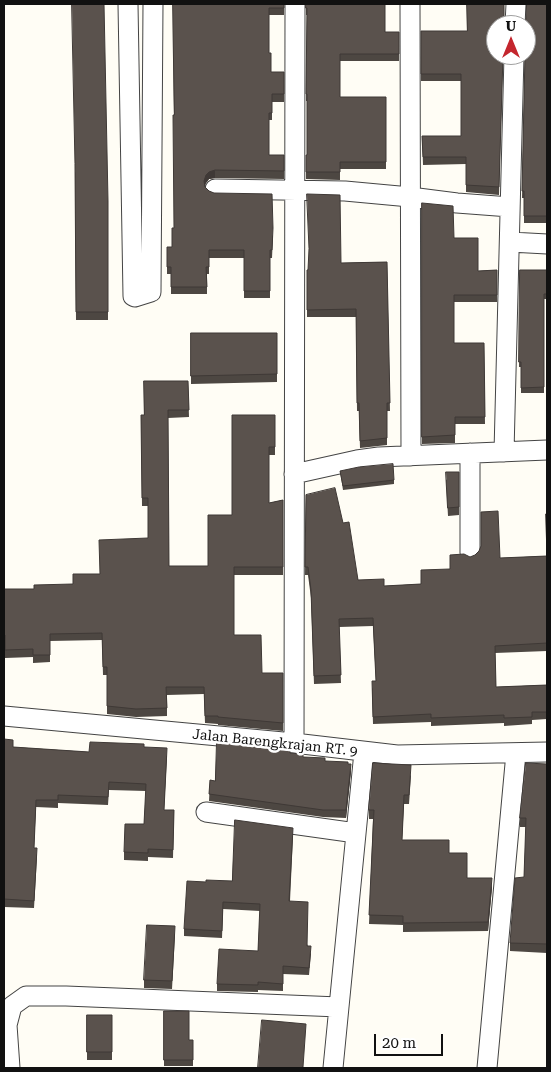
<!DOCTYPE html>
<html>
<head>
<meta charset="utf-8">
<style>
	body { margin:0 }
	#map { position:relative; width:551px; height:1072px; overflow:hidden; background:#fffdf5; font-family:"Roboto Serif",serif }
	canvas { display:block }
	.frame { position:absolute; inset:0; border:5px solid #111; pointer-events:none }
	.north { position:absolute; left:486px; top:15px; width:50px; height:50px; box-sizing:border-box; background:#fff; border:1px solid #a0a0a0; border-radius:50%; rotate:0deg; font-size:14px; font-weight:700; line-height:20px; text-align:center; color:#111 }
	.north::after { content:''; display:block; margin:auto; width:18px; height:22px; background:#c4262e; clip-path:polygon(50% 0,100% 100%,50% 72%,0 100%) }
	.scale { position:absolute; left:374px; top:1034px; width:69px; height:22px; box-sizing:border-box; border:2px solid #111; border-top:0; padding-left:6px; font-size:15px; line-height:18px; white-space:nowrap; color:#111; -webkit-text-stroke:4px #fff; paint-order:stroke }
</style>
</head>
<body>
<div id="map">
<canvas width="551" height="1072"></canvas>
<div class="frame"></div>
<div class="north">U</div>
<div class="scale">20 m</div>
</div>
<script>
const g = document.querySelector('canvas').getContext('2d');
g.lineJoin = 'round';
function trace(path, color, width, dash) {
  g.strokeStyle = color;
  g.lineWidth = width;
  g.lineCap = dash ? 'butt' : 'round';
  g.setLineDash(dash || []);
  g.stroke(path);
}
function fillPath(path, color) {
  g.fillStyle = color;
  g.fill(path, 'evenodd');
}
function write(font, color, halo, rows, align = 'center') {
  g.font = font + ' "Roboto Serif",serif';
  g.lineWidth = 5;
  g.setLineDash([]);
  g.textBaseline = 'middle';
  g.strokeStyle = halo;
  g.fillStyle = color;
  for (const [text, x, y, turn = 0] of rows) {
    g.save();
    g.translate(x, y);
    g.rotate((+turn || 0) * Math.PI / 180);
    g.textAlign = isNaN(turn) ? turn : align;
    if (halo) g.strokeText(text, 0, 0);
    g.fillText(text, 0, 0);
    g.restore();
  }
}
const street = new Path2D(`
	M128,4L133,296L135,297L151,292L153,4
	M410,4L411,456
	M515,25L516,4
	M215,189L345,191L410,197L457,203L510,207
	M510,242L547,244
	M504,452L514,55
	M294,474L357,460L379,457L547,450
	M470,553V453
	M4,716L294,743L397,755L547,752
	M294,743L295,4
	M206,812L356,833
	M10,1068L7,1025L12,1006L26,996H66L339,1007
	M333,1068L364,752
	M487,1068L516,753`);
trace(street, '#444', 21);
trace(street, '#fff', 19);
fillPath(new Path2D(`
	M173,4H284V15H269V53L271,72H284V102H272V120H269V155H284V179L215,178L209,179L206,183L205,185V187L209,191L273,236L272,258H270V298H244V258H209V274H207V294H171V274H167V247H172L174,228V115Z
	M306,4L385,32H399V61H340V97H386V169H340V180L306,179V155H307V101H306L307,15H306Z
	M547,4V223H524V198H522L525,55Z
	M504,18L499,195L466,192V164L423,165L422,136H461V81H421V31H467Z
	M75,172L108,201V320H76Z
	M422,203L454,238L478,271L497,270V302H454V343H484L485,424H455V443L422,444Z
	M387,262L390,411H387V445L360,448L359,411H357L356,317H307V270L341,263Z
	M520,270H547V299H544V393H521V367H519Z
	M191,333H277V382L191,384Z
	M188,381L189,417L168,418L169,566H208L232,515L275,415V455H269V503L283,500V575H234V635L262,673H283V731L218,725V724L205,723L204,694L167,695V716L136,717L107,714V675H103L102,640L50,641V662L33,663V657L5,658V643H4V589H34L73,584L100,574L148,538V506H142L141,415H144Z
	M340,471L394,480V484L343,490Z
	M459,472V515L448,516L446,480Z
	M306,495L343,523L358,580L384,586L421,584L450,569L470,557L500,558L547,556V514V651L495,653L496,687L547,685V719L532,720V724L504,726V723L431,726V722L373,724L372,689L376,681L373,626L339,627L341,683L314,684L311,598L308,575H305Z
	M4,739L13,747L89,752L144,747L167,756L164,810H174L173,858L148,857V861L124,860V852L144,824L146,791L109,790L108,805L58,803V808L36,807L34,848L37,856L34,908L4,907Z
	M290,753L303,757L325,761L351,771L346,818L323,817L209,801L210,780L215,781Z
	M547,764V953L510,951V943L524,877L526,827H520V818Z
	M411,775L409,804H404L402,840L449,853L467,878L492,887L488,931L403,932V925L369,924L373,819H369V810Z
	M293,836L290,901L311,954L309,975L283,974V991L258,990V992L217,991V984L258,951L260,911L223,909L222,938L184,936V929L206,882L232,881Z
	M175,934L172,989L144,988V980Z
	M164,1011L189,1040H193V1066H164Z
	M87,1015H112V1060H87Z`), '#4d4742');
fillPath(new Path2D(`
	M215,170V178L209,179L206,183L204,188V181L206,175L209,172Z
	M351,764V771L346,818V810Z
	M492,878V887L488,931V922Z`), '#3f3936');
const building = new Path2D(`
	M72,4H104L108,201V312H76L75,164Z
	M173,4H284V8H269V53H271V72H284V94H272V113H269V155H284V171L215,170L209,172L206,175L204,181L205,187L209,191L214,193L272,194L273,228L272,250H270V291H244V250H209V267H206L207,287H171V267H167V247H172V228H174L173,115H174Z
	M306,4H385V32H399V54H340V97H386V162H340V172H306V155H307V94H306L307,8H306Z
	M467,4H504V17L505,22L507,25H496V55H503L499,187L466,185V157H423L422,136H461V74H421V31H467Z
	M527,4H547V216H524V191H522L525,55H526V25H523L525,23L526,18Z
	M307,194L340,195L341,263L387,262L390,403H387V438L360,441L359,403H357L356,309L307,310V270H308L309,249Z
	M422,203L453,206L454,238H478V271L497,270V295H454V343H484L485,417H455V435L422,437Z
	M520,270H547V294H544V387L521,388V362H519Z
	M191,333H277V374L191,376Z
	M144,381H188L189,410H168L169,566H208V515H232V415H275V447H269V503L283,500V567H234V635H261L262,673H283V723L218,717V716H205L204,687H166L167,708L136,709L107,706V667H103L102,633L50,634V655H33V649L5,650V635H4V589H34V585L73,584V574H100L99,540L148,538V498H142L141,415H144Z
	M393,464L394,480L343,486L340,471L359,467Z
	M446,472H459V507L448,508Z
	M335,488L343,523L349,522L358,580L384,579V586L421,584V570L450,569V555L464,554L470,557L475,555L479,551L481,546V512L498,511L500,558L547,556V643L495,646L496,687L547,685V712H532V717L504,718V715L431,718V714L373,717L372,681H376L373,618L339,619L341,675L314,676L311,590L308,567H305L306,495Z
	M546,514H547V553Z
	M4,739L13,740V747L89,752L90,742L144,744V747L167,748L164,810H174L173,850L148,849V853L124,852L125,824H144L146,784L109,782L108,797L58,795V800H36L34,848H37L34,901L4,899Z
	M217,740L290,747V753L303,754V757L325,758V761L348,762V764H351L346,810H323L209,794L210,780L215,781Z
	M373,763L411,765L409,795H404L402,840H449V853H467V878H492L488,922L403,923V916L369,915L374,810H369Z
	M526,763L547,764V944L510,943L515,878L524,877L526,818H520Z
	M235,820L293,828L289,901L308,902L307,946H311L309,968L283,966V984L258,982V985L217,984L219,949L258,951L260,904L223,902L222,931L184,929L187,881L206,882V880L232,881Z
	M147,925L175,926L172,981L144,980Z
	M164,1011H189V1040H193V1060H164Z
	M87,1015H112V1052H87Z
	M262,1020L306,1024L303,1067H302V1068H258Z`);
fillPath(building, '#5a524d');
trace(building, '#3f3936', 1);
write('14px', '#111', '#fff', [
	["Jalan Barengkrajan RT. 9",275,743,6]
]);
</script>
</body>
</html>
